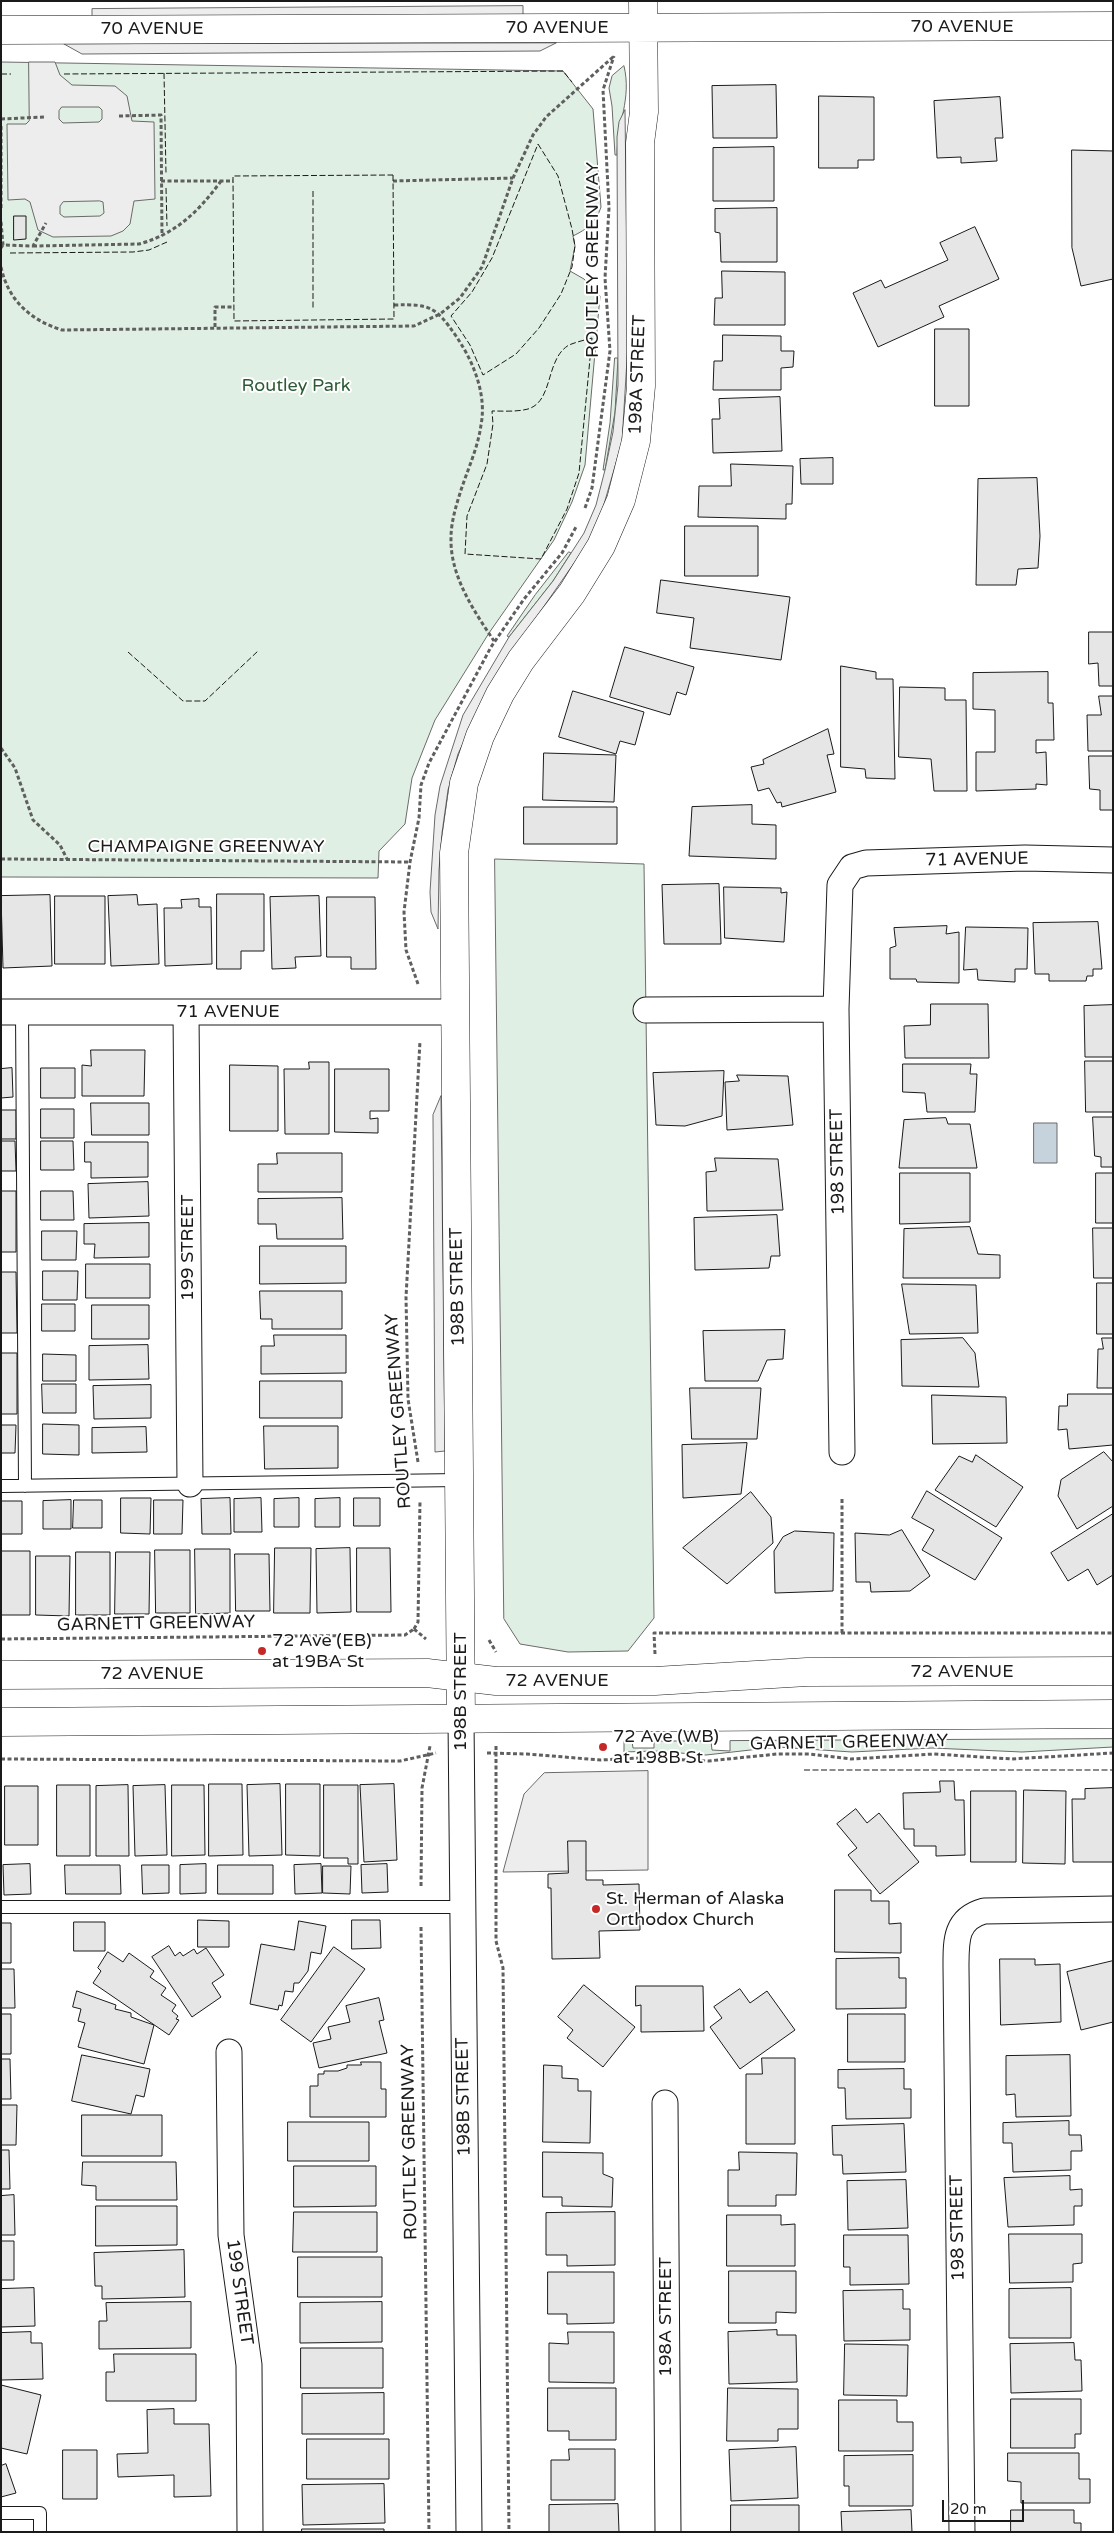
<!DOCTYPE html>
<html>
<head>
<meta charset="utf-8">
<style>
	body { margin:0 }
	#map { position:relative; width:1114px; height:2533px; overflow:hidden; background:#fff; font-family:"Varela Round",sans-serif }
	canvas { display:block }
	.frame { position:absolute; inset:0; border:2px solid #1a1a1a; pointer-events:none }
	.scale { position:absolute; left:942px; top:2500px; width:82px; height:22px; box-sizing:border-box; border:2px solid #1a1a1a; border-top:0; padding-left:6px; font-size:15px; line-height:18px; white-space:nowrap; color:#1a1a1a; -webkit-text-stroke:4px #fff; paint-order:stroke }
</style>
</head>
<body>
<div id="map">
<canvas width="1114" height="2533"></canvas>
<div class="frame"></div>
<div class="scale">20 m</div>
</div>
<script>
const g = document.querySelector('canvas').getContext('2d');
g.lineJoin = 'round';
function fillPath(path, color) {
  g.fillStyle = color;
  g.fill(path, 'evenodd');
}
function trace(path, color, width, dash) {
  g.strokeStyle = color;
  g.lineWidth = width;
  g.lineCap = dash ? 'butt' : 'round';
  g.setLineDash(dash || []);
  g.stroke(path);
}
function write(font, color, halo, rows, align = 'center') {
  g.font = font + ' "Varela Round",sans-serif';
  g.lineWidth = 4;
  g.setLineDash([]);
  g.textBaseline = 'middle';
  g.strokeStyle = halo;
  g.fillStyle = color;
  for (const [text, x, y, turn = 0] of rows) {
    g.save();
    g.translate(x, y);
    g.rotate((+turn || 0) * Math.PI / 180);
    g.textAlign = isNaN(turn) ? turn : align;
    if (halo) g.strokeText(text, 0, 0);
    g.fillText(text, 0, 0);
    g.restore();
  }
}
const green = new Path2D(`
	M1,62L563,71L593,109L601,207C596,223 587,229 573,236L575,246L570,271L584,279L600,296L585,465L572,502L554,540L489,633L435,720L412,778L405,824L379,851L378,878L1,877Z
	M624,66C632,99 617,123 617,155H615L612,106L609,88L612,76Z
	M615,358H618L615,412L605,470H603L610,423Z
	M569,552L571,553L553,581L509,637L507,636L535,595Z
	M495,859L644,864L654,1618L628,1651L568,1652L520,1644L504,1619Z
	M1113,1739V1747L1022,1752L932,1748L852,1752L777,1747L706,1755L654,1751L624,1752V1741H632L633,1748H654V1741H711L712,1750L730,1751V1741Z`);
fillPath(green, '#e0efe3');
trace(green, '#6a6a6a', 1);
const parking = new Path2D(`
	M523,6V15L92,17V9Z
	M556,43L540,51L82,54L64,44Z
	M29,62H55L60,75L72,85L115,86L127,96L132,121L154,122L155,199L134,201L130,224L123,231L111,236L53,237L38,230L30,202L25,199L8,200L7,124H26L29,121ZM62,107H99L102,110V119L99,122L63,123L59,119V111ZM100,201L103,202L104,213L100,216L64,217L60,214V206L63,202Z
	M625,110L628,343L622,442L600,518L586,546L494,678L458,754L448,790L442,833L439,870L438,929L431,912L430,892L435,815L440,786L463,715L509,637L553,581L584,533L596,505L605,470L613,432L618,385L617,137L619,122Z
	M441,1096L445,1451L435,1452L433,1115Z
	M648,1771V1870L503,1872L524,1794L544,1773Z`);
fillPath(parking, '#ededed');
trace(parking, '#6a6a6a', 1);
const water = new Path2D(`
	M1034,1123H1057V1163H1034Z`);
fillPath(water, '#c6d2dc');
trace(water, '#6a6a6a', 1);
const building = new Path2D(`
	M776,85L777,138H713L712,86Z
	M819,96L874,97V160H858V168H819Z
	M1000,97L1003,138H995L997,161L961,163V157L937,158L934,101Z
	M774,147V201H713V148Z
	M1072,150L1113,151V279L1081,286L1072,248Z
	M777,208V262H721L720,233L715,232V209Z
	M14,216H26V239L14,240Z
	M975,227L999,279L939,306L944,317L878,347L853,293L881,280L885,288L948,260L940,243Z
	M722,271L785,272V325H714L715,298H722Z
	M935,329H969V406H935Z
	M723,335L781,336V351H794L793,367L781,368V390H713L714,361H722Z
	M780,397L782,451L713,453L712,419H720L719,399Z
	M833,458V484H801L800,459Z
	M731,464L793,466L792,504H786V519L698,517L699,486H731Z
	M1037,478L1040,536L1038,568L1018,569L1016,585H976L978,479Z
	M685,526H758V576H685Z
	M661,580L790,597L781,660L690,648L694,618L657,613Z
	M1089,632H1113V686H1099L1098,663L1089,664Z
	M625,647L694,667L686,695L677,692L670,715L610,697Z
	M841,666L876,672V679H893L895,779L866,778L865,769L841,767Z
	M1048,672V703H1053L1054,740H1036V753L1046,752L1047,785L1036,784V789L976,791V752H995V710L973,709V673Z
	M900,687L945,688V700H966L967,791H934L931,759L899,757Z
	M573,691L644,712L635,745L620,741L616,754L559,737Z
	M1099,696H1113V751H1088L1087,715H1101Z
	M828,729L834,754L827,755L836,792L782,807L781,802L777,803L769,788L758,791L751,767L764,764L763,760Z
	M544,753L616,755L614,802L543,800Z
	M1089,756H1113V810H1100V790L1090,789Z
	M752,805V824L776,825V859L689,856L692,807Z
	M524,807H617V844H524Z
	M719,884L721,944H664L662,885Z
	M724,887L781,888V893L787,892L784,942L725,938Z
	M217,894H264V951H241V969H217Z
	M50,895L52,966L3,968L1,896Z
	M137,895L138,905L157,904L159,964L111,966L108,896Z
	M55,896H105V964H55Z
	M319,896L321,956L295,957L296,968L272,969L270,897Z
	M327,897H375L376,969H351V957H327Z
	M199,899V907H211L212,964L165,966L164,908H182L181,900Z
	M1098,922L1102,969H1093V976H1087L1086,981H1049V974H1035L1033,923Z
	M947,926L946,934L959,932V983L917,982L916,979H890V948L896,946L894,928Z
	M966,927L1028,928L1027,969H1015V982L978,980L977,969L964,970Z
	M931,1004H988L989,1058H905L904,1026L930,1025Z
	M1113,1005V1057H1085L1084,1006Z
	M91,1050H145L144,1096H82V1065L91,1066Z
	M1085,1061H1113V1112H1086Z
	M309,1062H329V1134H285L284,1069H309Z
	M903,1064H971L970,1074H977L975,1112H927L925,1093L903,1092Z
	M230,1065L278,1066V1131H230Z
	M12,1068L13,1097L1,1098V1069Z
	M41,1068H75V1098H41Z
	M335,1069H389V1111H370V1119L378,1118V1133L335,1132Z
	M724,1071L722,1116L685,1126L656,1125L653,1073Z
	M737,1075L788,1076L793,1125L727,1130L725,1082L739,1081Z
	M91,1103H149V1135H92Z
	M41,1109H74V1138H41Z
	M1,1110H16V1139H1Z
	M1093,1117H1113V1167H1101V1157L1095,1156Z
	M946,1118L948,1124H970L977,1168H899L904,1120Z
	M1,1141H15L16,1171H1Z
	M41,1141H73L74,1170H41Z
	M85,1142H148V1177L91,1178V1162H85Z
	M277,1153H342V1192H258V1164H277Z
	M715,1158L778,1159L783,1210L707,1211L706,1172L716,1171Z
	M900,1173H970V1222L900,1224Z
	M1096,1173H1113V1223H1096Z
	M148,1182L149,1216L89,1218L88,1184Z
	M1,1191H16V1252H1Z
	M41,1191H73L74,1220H41Z
	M342,1198L343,1239H277L276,1224H258V1199Z
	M777,1215L780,1256H771L769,1268L695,1270L694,1218Z
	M149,1223V1257L94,1258L95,1244H84V1224Z
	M970,1227L978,1254L1000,1255V1278H903L904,1229Z
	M1093,1228H1113V1278H1094Z
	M42,1231H77L76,1260H42Z
	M260,1246H346V1283L260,1284Z
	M86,1264H150V1298H86Z
	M43,1271H78L77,1300H43Z
	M1,1272H16L17,1333H1Z
	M1097,1283H1113V1334H1097Z
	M902,1284L976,1285L978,1333L910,1334Z
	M260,1291H342V1329H272V1319H261Z
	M42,1304H75V1331H42Z
	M92,1305H149V1339H92Z
	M785,1330L783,1359L767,1360L758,1381H705L703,1331Z
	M274,1335H346V1373L261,1374V1346H274Z
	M963,1338L975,1353L979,1387L902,1386L901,1340Z
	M1102,1338H1113V1388H1097L1098,1349H1103Z
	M148,1345L149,1379L89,1380V1346Z
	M1,1353H17V1414H1Z
	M43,1354L76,1355V1381H43Z
	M260,1381H342V1418H260Z
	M42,1384H76V1413H43Z
	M151,1385V1418L94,1419L93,1386Z
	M690,1388H761L757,1439H692Z
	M1068,1394H1113V1445L1069,1449L1067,1429L1058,1430L1059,1406H1067Z
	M932,1395L1006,1397L1007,1443L933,1444Z
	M43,1424L79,1425V1455L43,1454Z
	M1,1425H16L15,1453H1Z
	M264,1426H338V1468L265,1469Z
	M146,1427L147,1452L92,1453V1428Z
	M747,1443L741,1494L683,1498L682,1445Z
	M1104,1452L1113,1462V1506L1077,1529L1058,1496L1061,1480Z
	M976,1455L1023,1487L996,1527L935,1490L959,1456L972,1462Z
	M927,1491L1002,1538L975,1580L922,1550L934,1530L912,1518Z
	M751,1492L771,1517L773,1543L727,1584L683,1548Z
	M121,1498H151L150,1534L121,1533Z
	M230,1498L231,1534H202L201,1499Z
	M261,1498L262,1532H234V1499Z
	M299,1498V1527H274V1499Z
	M340,1498V1527H315V1499Z
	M354,1498H380V1526H354Z
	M71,1500V1529H43V1501Z
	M74,1500H102V1528H73Z
	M154,1500H183L182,1534H154Z
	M1,1501H22V1534H1Z
	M1113,1514V1575L1097,1585L1088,1569L1068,1581L1051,1553Z
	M902,1530L930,1576L910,1591L871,1592L870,1582H856L855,1533L889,1535Z
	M795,1531L834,1533L833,1591L775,1593L774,1551L783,1537Z
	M275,1548H311L310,1613H274Z
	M350,1548L351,1612L317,1613L316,1549Z
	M357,1548H390L391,1612H357Z
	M195,1549H230V1613L196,1614Z
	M155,1550H190V1613H156Z
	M1,1551H30V1615H1Z
	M76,1552H110V1615H76Z
	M116,1552H150L149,1614H115Z
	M235,1554H269L270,1611H236Z
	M36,1556H70L69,1616L36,1615Z
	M940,1781H954L955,1800H964L965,1855L936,1856V1846H914V1829H904L903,1793L940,1792Z
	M209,1784H242L243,1855L209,1856Z
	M280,1784L282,1855L249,1856L247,1785Z
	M286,1784H320V1856L286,1855Z
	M394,1784L397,1860L364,1862L360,1785Z
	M57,1785H90V1856H57Z
	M128,1785L129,1856H96V1786Z
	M165,1785L167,1855L135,1856L133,1786Z
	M172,1785H204L205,1855L172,1856Z
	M324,1785H358V1864H348V1858H324Z
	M5,1786H38V1845H5Z
	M1113,1788V1862H1073L1072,1799H1085V1789Z
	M1024,1790L1066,1791L1065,1864L1023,1863Z
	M971,1791H1016V1862H971Z
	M856,1809L867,1823L879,1813L919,1862L880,1894L848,1855L857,1848L837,1824Z
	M568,1841H586V1880H603V1885L639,1884L640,1930L599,1931L600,1958L552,1959L551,1888H548V1874L568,1873Z
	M30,1864L31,1894L4,1895L3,1865Z
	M206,1864V1893L180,1894V1865Z
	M321,1864L322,1893L295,1894L294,1865Z
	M387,1864L388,1892L362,1893L361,1865Z
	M65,1865H120L121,1894H66Z
	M142,1865H169V1893L143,1894Z
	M218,1865H273V1894H218Z
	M323,1866H351L350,1894L323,1893Z
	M835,1890H871V1901H889V1924L901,1923V1953L835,1952Z
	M198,1920L229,1921V1947H198Z
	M352,1920H380L381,1948L352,1949Z
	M299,1921L326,1926L321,1954L311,1952L308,1971L299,1983H294L293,1992L285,1991L282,2006L279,2005L278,2010L250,2004L261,1944L294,1950Z
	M74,1922H105V1951H74Z
	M1,1923H11V1963H1Z
	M169,1946L175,1956L180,1952L183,1956L194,1949L197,1954L206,1948L224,1975L212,1983L221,1997L192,2017L152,1957Z
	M334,1947L365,1969L311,2042L281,2020Z
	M108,1952L123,1962L129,1953L154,1971L150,1977L166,1988L161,1995L176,2005L172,2011L178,2016L176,2019L179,2020L169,2035L93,1983L101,1971L98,1968Z
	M899,1958V1978H906V2008L836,2009V1959Z
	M1000,1959H1035V1965L1060,1964L1061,2022L1001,2025Z
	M1113,1961V2022L1081,2030L1067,1972Z
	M1,1969H14L15,2008H1Z
	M584,1985L635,2027L603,2067L567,2038L573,2030L558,2017Z
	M636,1986H703L704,2031L641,2032V2005L636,2006Z
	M740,1989L750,2003L767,1991L795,2030L740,2069L710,2027L722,2018L714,2007Z
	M77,1991L116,2005L115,2009L131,2013V2017L154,2025L144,2064L78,2047L85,2023L78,2021L81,2009L73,2007Z
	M379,1998L384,2020L379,2021L387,2053L319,2068L313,2043L331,2039L328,2027L350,2022L346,2006Z
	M1,2014H11V2054H1Z
	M848,2014H905V2062H848Z
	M82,2055L150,2069L144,2097L136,2095L131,2114L72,2101Z
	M1070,2055L1071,2116L1016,2117L1015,2094L1006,2095V2056Z
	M762,2058H795V2144H746V2074H762Z
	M1,2059H10L11,2099H1Z
	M361,2062H381V2089H386V2117H310V2086H318V2074H324V2071H338L347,2068V2065H361Z
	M544,2065L562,2066V2078L578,2079V2091H591L590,2143L543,2142Z
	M904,2069V2089H911V2118L846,2119L845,2088H838V2070Z
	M1,2105H17L16,2145H1Z
	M82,2115H162V2156H82Z
	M1069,2121V2135H1081L1082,2151H1071V2170L1013,2172L1012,2143H1003V2123Z
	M288,2122H369V2161H288Z
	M904,2124L906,2172L843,2174L842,2155H833L832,2126Z
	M1,2150H9L10,2189H1Z
	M543,2152L603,2153V2174L613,2178L612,2207L562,2206V2197H543Z
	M739,2152L797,2153L796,2195H776V2206H728V2170H739Z
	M83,2162H176L177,2200H96V2186L82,2185Z
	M294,2166H376V2206L294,2207Z
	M1070,2176V2190L1082,2189V2206H1074V2225L1008,2227L1004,2178Z
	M906,2180L908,2228L848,2230L847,2181Z
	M14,2195L15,2235H1V2196Z
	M96,2206H177V2245L96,2246Z
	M294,2212H377V2252H293Z
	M615,2212V2265L567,2266V2255H546V2213Z
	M727,2215H781V2225L795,2224V2266H727Z
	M1009,2234H1082V2263L1073,2264V2282L1010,2283Z
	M844,2235H908L909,2284L850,2285V2267H844Z
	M1,2241H14V2280H1Z
	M184,2250L185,2297L102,2299V2286H95L94,2253Z
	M298,2257H382V2297H298Z
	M729,2271H796V2313L776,2312V2323H729Z
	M548,2272H614V2323L567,2324V2314H548Z
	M34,2288L35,2326L1,2327V2289Z
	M1071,2288V2338H1009V2289Z
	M903,2290V2309H910V2340L844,2341L843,2291Z
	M191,2302V2348L99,2349V2321H107L106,2303Z
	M382,2302V2342L300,2343V2303Z
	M777,2330V2335H796L797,2382L729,2384L728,2332Z
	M31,2332V2343H42L43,2379L1,2380V2333Z
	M568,2332H614V2383L549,2382V2343L568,2344Z
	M1074,2343L1075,2360H1081L1082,2391L1011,2393L1010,2344Z
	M845,2344L908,2345L907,2396L844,2395Z
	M301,2348H383V2388H301Z
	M114,2354H196V2401H106V2372H114Z
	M1,2385L41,2395L27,2454L1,2448Z
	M548,2388H616V2440H569V2431H548Z
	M728,2388L798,2389V2429H778V2441H727Z
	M384,2393V2434H302V2394Z
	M1011,2399H1081V2434H1075V2448H1011Z
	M839,2400H897V2422H913V2451H839Z
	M174,2409V2424H209L211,2496L174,2497V2475L118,2477L117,2454L148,2453L147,2410Z
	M307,2439H389V2479H307Z
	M796,2447L798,2498L731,2501L729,2450Z
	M569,2449H615V2500H551V2460H569Z
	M63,2450H97V2499H63Z
	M1008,2453H1079V2479H1090V2503H1021V2482L1008,2481Z
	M913,2455V2506H849V2486H844V2456Z
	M6,2464L16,2493L1,2497V2466Z
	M384,2484L385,2523L303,2525L302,2485Z
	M618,2504L619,2532H549V2505Z
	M731,2505H799V2532H731Z
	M911,2510L912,2532H842L841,2512Z
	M1011,2510H1074V2523H1081V2532H1011Z
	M302,2529H384V2532H302Z`);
fillPath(building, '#e6e6e6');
trace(building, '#1a1a1a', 1);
const service = new Path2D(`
	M22,1012L25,1486
	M1,1486L460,1480
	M1,1907H462
	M1,2513H40V2532`);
const minor = new Path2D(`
	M646,1010L836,1009
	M1,1012H454
	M186,1012L190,1484
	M842,1452L836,1009L840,885L852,867L866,863L1025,858L1113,860
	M461,1720L469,2532
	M229,2052L231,2235L249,2365L250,2532
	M665,2103L668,2532
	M962,2532L956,1967C956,1941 955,1919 984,1911L1113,1909`);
const tertiary = new Path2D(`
	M1,30L1113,26
	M461,1720L454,853L464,783L480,736L500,694L521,660L572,593L601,546L621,500L636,441L641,386L640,143L644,112L643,1`);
const secondary = new Path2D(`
	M1,1675L427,1673L496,1681H655L807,1672L1113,1671
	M1,1722L1113,1714`);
trace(service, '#1a1a1a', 14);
trace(minor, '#1a1a1a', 27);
trace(tertiary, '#1a1a1a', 29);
trace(secondary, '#1a1a1a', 29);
trace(new Path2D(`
	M119,116L161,115L162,236
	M1,119L44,117
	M1,126V208
	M161,181H233
	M393,181L513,178
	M1,222L3,245
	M33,246L139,244C176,234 199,211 221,181
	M1,248L3,245L33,246L46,223
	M1,267C8,300 30,320 62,330L414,326L440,314L460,298L482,267L513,178L533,135L546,117L613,57
	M394,305C430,304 435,306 456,336C473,361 487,394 481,425C478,447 468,469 461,490C456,506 451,522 451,538C450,576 474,611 494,641
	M215,327V307H234
	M585,508L592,488L610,351L605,278L609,208L603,90L614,56
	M1,748L15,768L33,820L60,845L67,859
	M1,859L410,862
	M418,984L406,950L404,912L410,862L419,818L421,785L429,763L491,647L524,599L562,553L576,527
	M418,1462L408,1399L406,1297L420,1041
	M842,1499V1633
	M414,1629L418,1622L420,1501
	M414,1629L426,1639
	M1,1639L405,1635L414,1629
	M489,1640L496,1652
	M655,1654L654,1633H1113
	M496,1746V1941L503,1968L509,2532
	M487,1753L527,1754L601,1760L639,1758L708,1761L777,1754H809L851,1759L934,1754L1012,1759L1113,1753
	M1,1759L400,1761L436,1753
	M421,1886L422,1788L430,1746
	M421,1927L429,2532`), '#5f5f5f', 3, [4, 2.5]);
trace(service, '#fff', 12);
trace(minor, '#fff', 25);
trace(tertiary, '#fff', 28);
trace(secondary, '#fff', 28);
trace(new Path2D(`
	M164,73L166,173
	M1,74H11
	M64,74L563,71L572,82
	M538,144L558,176L572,229L575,246L572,267L561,294L539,328L516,354L483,375L470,345L451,316L472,292L492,258Z
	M393,175L394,319L234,321L233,176Z
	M166,188L167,226
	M313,191V308
	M10,253L133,252L149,250L167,242
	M592,338L579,473L567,509L541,559L465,554L467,516L487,464L493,424L492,411C503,411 517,412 528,409C554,401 545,359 569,345C576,342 585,340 592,338Z
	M128,652L183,701H205L258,651
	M804,1770H1113`), '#1a1a1a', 1, [6, 2.5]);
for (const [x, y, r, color] of [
	[262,1651,5,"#c62828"],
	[603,1747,5,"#c62828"],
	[596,1909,5,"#c62828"]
]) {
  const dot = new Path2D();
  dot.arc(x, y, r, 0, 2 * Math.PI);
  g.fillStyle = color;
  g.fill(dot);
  trace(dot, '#fff', 2);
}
write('18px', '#1a1a1a', '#fff', [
	["70 AVENUE",962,27],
	["70 AVENUE",557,28],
	["70 AVENUE",152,29],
	["ROUTLEY GREENWAY",593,260,-90],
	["198A STREET",638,375,-88],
	["CHAMPAIGNE GREENWAY",206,847],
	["71 AVENUE",977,860,-1],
	["71 AVENUE",228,1012],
	["198 STREET",838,1162,-91],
	["199 STREET",188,1248,-90],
	["198B STREET",458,1287,-91],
	["ROUTLEY GREENWAY",399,1411,-94],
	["GARNETT GREENWAY",156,1624,-1],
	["72 AVENUE",962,1672],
	["72 AVENUE",152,1674],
	["72 AVENUE",557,1681],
	["198B STREET",461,1692,-90],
	["GARNETT GREENWAY",849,1743,-1],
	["198B STREET",464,2097,-91],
	["ROUTLEY GREENWAY",410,2142,-91],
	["198 STREET",958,2228,-91],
	["199 STREET",239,2292,82],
	["198A STREET",666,2317,-90]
]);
write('18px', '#2b5a34', '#fff', [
	["Routley Park",296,386]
]);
write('18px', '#1a1a1a', '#fff', [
	["72 Ave (EB)",272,1641],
	["at 19BA St",272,1662],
	["72 Ave (WB)",613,1737],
	["at 198B St",613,1758],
	["St. Herman of Alaska",606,1899],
	["Orthodox Church",606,1920]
], 'left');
</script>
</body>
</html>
